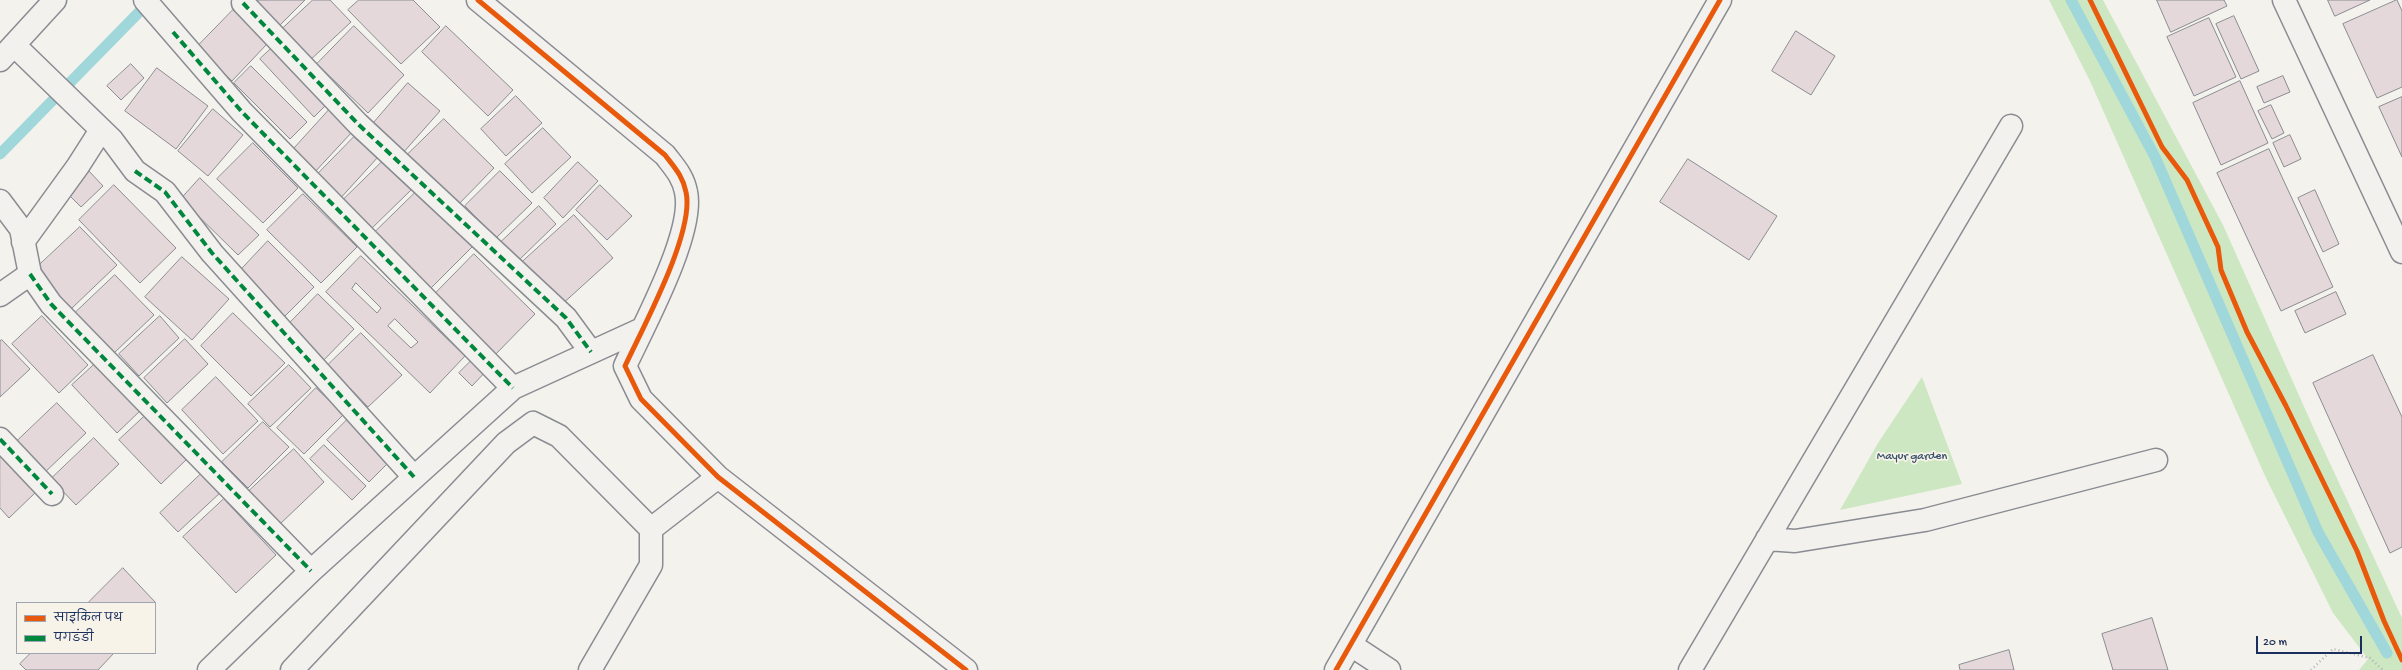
<!DOCTYPE html>
<html>
<head>
<meta charset="utf-8">
<style>
	body { margin:0 }
	#map { position:relative; width:2402px; height:670px; overflow:hidden; background:#f4f2ec; font-family:"Gochi Hand","Playpen Sans Deva",sans-serif }
	canvas { display:block }
	.legend { position:absolute; left:16px; top:602px; width:140px; height:52px; box-sizing:border-box; background:#f7f3e8; border:1px solid #9fa5b1; margin:0; padding:5px 7px; list-style:none; font-size:12px; color:#1b2f5e }
	.legend li { display:flex; align-items:center; gap:8px; height:20px }
	.legend b { width:20px; border:1px solid #9fa5b1 }
	.scale { position:absolute; left:2256px; top:636px; width:106px; height:18px; box-sizing:border-box; border:2px solid #1b2f5e; border-top:0; padding-left:5px; font-size:12px; line-height:14px; white-space:nowrap; color:#1b2f5e; -webkit-text-stroke:3px #f7f3e8; paint-order:stroke }
</style>
</head>
<body>
<div id="map">
<canvas width="2402" height="670"></canvas>
<ul class="legend">
<li><b style="height:5px;background:#e8590c"></b>साइकिल पथ</li>
<li><b style="height:5px;background:#00873e"></b>पगडंडी</li>
</ul>
<div class="scale">20 m</div>
</div>
<script>
const g = document.querySelector('canvas').getContext('2d');
g.lineJoin = 'round';
function fillPath(path, color) {
  g.fillStyle = color;
  g.fill(path, 'evenodd');
}
function trace(path, color, width, dash) {
  g.strokeStyle = color;
  g.lineWidth = width;
  g.lineCap = dash ? 'butt' : 'round';
  g.setLineDash(dash || []);
  g.stroke(path);
}
function write(font, color, halo, rows, align = 'center') {
  g.font = font + ' "Gochi Hand",sans-serif';
  g.lineWidth = 3.5;
  g.setLineDash([]);
  g.textBaseline = 'middle';
  g.strokeStyle = halo;
  g.fillStyle = color;
  for (const [text, x, y, turn = 0] of rows) {
    g.save();
    g.translate(x, y);
    g.rotate((+turn || 0) * Math.PI / 180);
    g.textAlign = isNaN(turn) ? turn : align;
    if (halo) g.strokeText(text, 0, 0);
    g.fillText(text, 0, 0);
    g.restore();
  }
}
fillPath(new Path2D(`
	M2049,0H2103L2223,225L2314,429L2402,618V670H2359L2368,659L2333,613L2266,478L2090,81Z
	M1922,377L1962,484L1840,510L1878,443Z`), '#cde7c2');
trace(new Path2D(`
	M2071,0L2155,157L2318,532L2387,653
	M0,154L151,0`), '#9fd7da', 11);
const building = new Path2D(`
	M254,0H305L280,25Z
	M313,0H330L351,22L307,63L279,32Z
	M359,0H413L440,27L401,64L348,10Z
	M2157,0H2224L2227,6L2171,32Z
	M2328,0H2370L2335,16Z
	M2397,0L2402,11V87L2377,98L2343,24Z
	M233,10L267,44L232,81L197,47Z
	M2234,16L2259,71L2241,79L2216,24Z
	M2209,18L2236,77L2194,96L2167,37Z
	M354,26L404,75L368,113L317,64Z
	M446,26L513,90L488,116L422,52Z
	M1796,31L1835,56L1811,95L1772,71Z
	M273,47L327,104L314,117L260,59Z
	M131,64L144,78L121,100L107,86Z
	M251,66L307,122L290,139L234,83Z
	M157,68L208,106L176,149L125,111Z
	M2283,76L2290,92L2264,103L2257,87Z
	M2240,81L2268,143L2221,165L2193,103Z
	M408,83L440,111L402,154L371,126Z
	M516,96L542,123L506,156L481,129Z
	M2402,97V157L2379,107Z
	M2271,105L2284,133L2272,139L2258,111Z
	M213,109L243,135L208,176L178,151Z
	M329,110L352,132L313,174L290,153Z
	M444,119L494,168L454,209L403,159Z
	M543,128L571,157L532,193L505,164Z
	M2290,135L2301,159L2284,167L2273,143Z
	M354,137L378,157L337,202L313,179Z
	M253,143L298,188L263,223L217,179Z
	M2269,149L2333,287L2281,311L2217,173Z
	M1688,159L1777,216L1749,260L1660,202Z
	M382,162L411,190L368,232L340,203Z
	M578,162L598,181L563,218L544,198Z
	M88,170L103,186L81,207L65,191Z
	M500,171L532,203L496,238L465,206Z
	M200,178L259,235L238,255L181,199Z
	M114,185L176,248L140,283L79,220Z
	M600,185L632,216L607,240L576,210Z
	M2315,190L2339,244L2323,252L2298,198Z
	M417,191L472,247L426,293L371,236Z
	M303,194L357,247L321,283L267,230Z
	M539,206L556,224L518,261L500,243Z
	M574,215L613,258L559,307L520,264Z
	M80,227L117,265L71,309L34,270Z
	M268,241L314,287L282,319L238,273Z
	M474,254L535,314L492,358L431,298Z
	M361,256L465,356L430,393L326,292ZM356,283L381,308L377,313L352,289ZM395,319L418,342L411,348L388,326Z
	M182,257L229,299L192,340L145,297Z
	M115,275L154,315L114,353L75,313Z
	M2336,292L2346,314L2305,333L2295,311Z
	M318,294L354,329L320,364L284,329Z
	M233,313L285,363L251,396L201,346Z
	M42,316L88,365L59,393L12,344Z
	M160,316L179,338L139,376L119,354Z
	M361,333L402,375L368,407L328,365Z
	M185,339L208,364L167,403L144,378Z
	M2,340L30,369L0,397V341Z
	M2373,355L2402,417V547L2390,553L2313,383Z
	M475,357L488,369L472,386L459,373Z
	M97,362L142,409L117,433L72,385Z
	M289,365L311,388L270,427L248,404Z
	M216,377L258,421L223,454L182,410Z
	M316,388L344,414L304,454L277,428Z
	M57,403L86,433L42,475L13,445Z
	M147,414L188,458L161,484L119,440Z
	M348,419L390,461L369,482L327,440Z
	M263,422L289,447L248,488L222,462Z
	M94,438L119,464L76,505L51,479Z
	M324,445L366,486L352,500L310,459Z
	M294,449L324,482L279,525L248,492Z
	M0,455L37,491L9,518L0,508Z
	M202,473L221,492L178,532L160,513Z
	M224,499L276,555L236,593L183,537Z
	M123,568L156,603H88Z
	M2152,618L2168,670H2113L2102,634Z
	M2009,650L2014,670H1960L1959,665Z
	M31,653H114L98,670H26L20,664Z`);
fillPath(building, '#e4d8da');
trace(building, '#898c92', 1);
const minor = new Path2D(`
	M145,0L242,112L513,388
	M478,0L665,155C674,167 683,176 686,192C695,232 643,327 625,366L641,399L718,477L966,670
	M2284,0L2402,252
	M243,3L358,124L566,318L591,352
	M14,45L112,140L135,171L165,192L212,253L414,477
	M0,201L21,229L30,274L51,304L311,571
	M23,242L78,166L101,130
	M0,295L30,274
	M0,439L52,494
	M1767,539L1795,541L1925,520L2156,460
	M1351,645L1389,670
	M209,670L311,571L513,388L642,329
	M292,670L506,443L533,423L559,436L651,529
	M590,670L651,565V529L718,477
	M1336,670L1720,0
	M1690,670L2011,126`);
const secondary = new Path2D(`
	M0,60L55,0`);
trace(minor, '#898c92', 25);
trace(secondary, '#898c92', 25);
trace(new Path2D(`
	M2311,670L2333,649L2370,658L2383,670`), '#b1b2b5', 2.5, [1, 3]);
trace(minor, '#f2f1ed', 22);
trace(secondary, '#f2f1ed', 22);
trace(new Path2D(`
	M243,3L358,124L566,318L591,352
	M173,32L242,112L513,388
	M135,171L165,192L212,253L414,477
	M30,274L51,304L311,571
	M0,439L52,494`), '#00873e', 4, [8, 4]);
trace(new Path2D(`
	M478,0L665,155C674,167 683,176 686,192C695,232 643,327 625,366L641,399L718,477L966,670
	M2090,0L2162,147L2187,180L2218,247L2221,270L2247,332L2286,406L2357,551L2384,621L2402,660
	M1336,670L1720,0`), '#e8590c', 5);
write('12px', '#38526b', '#f7f3e8', [
	["Mayur garden",1912,457]
]);
</script>
</body>
</html>
